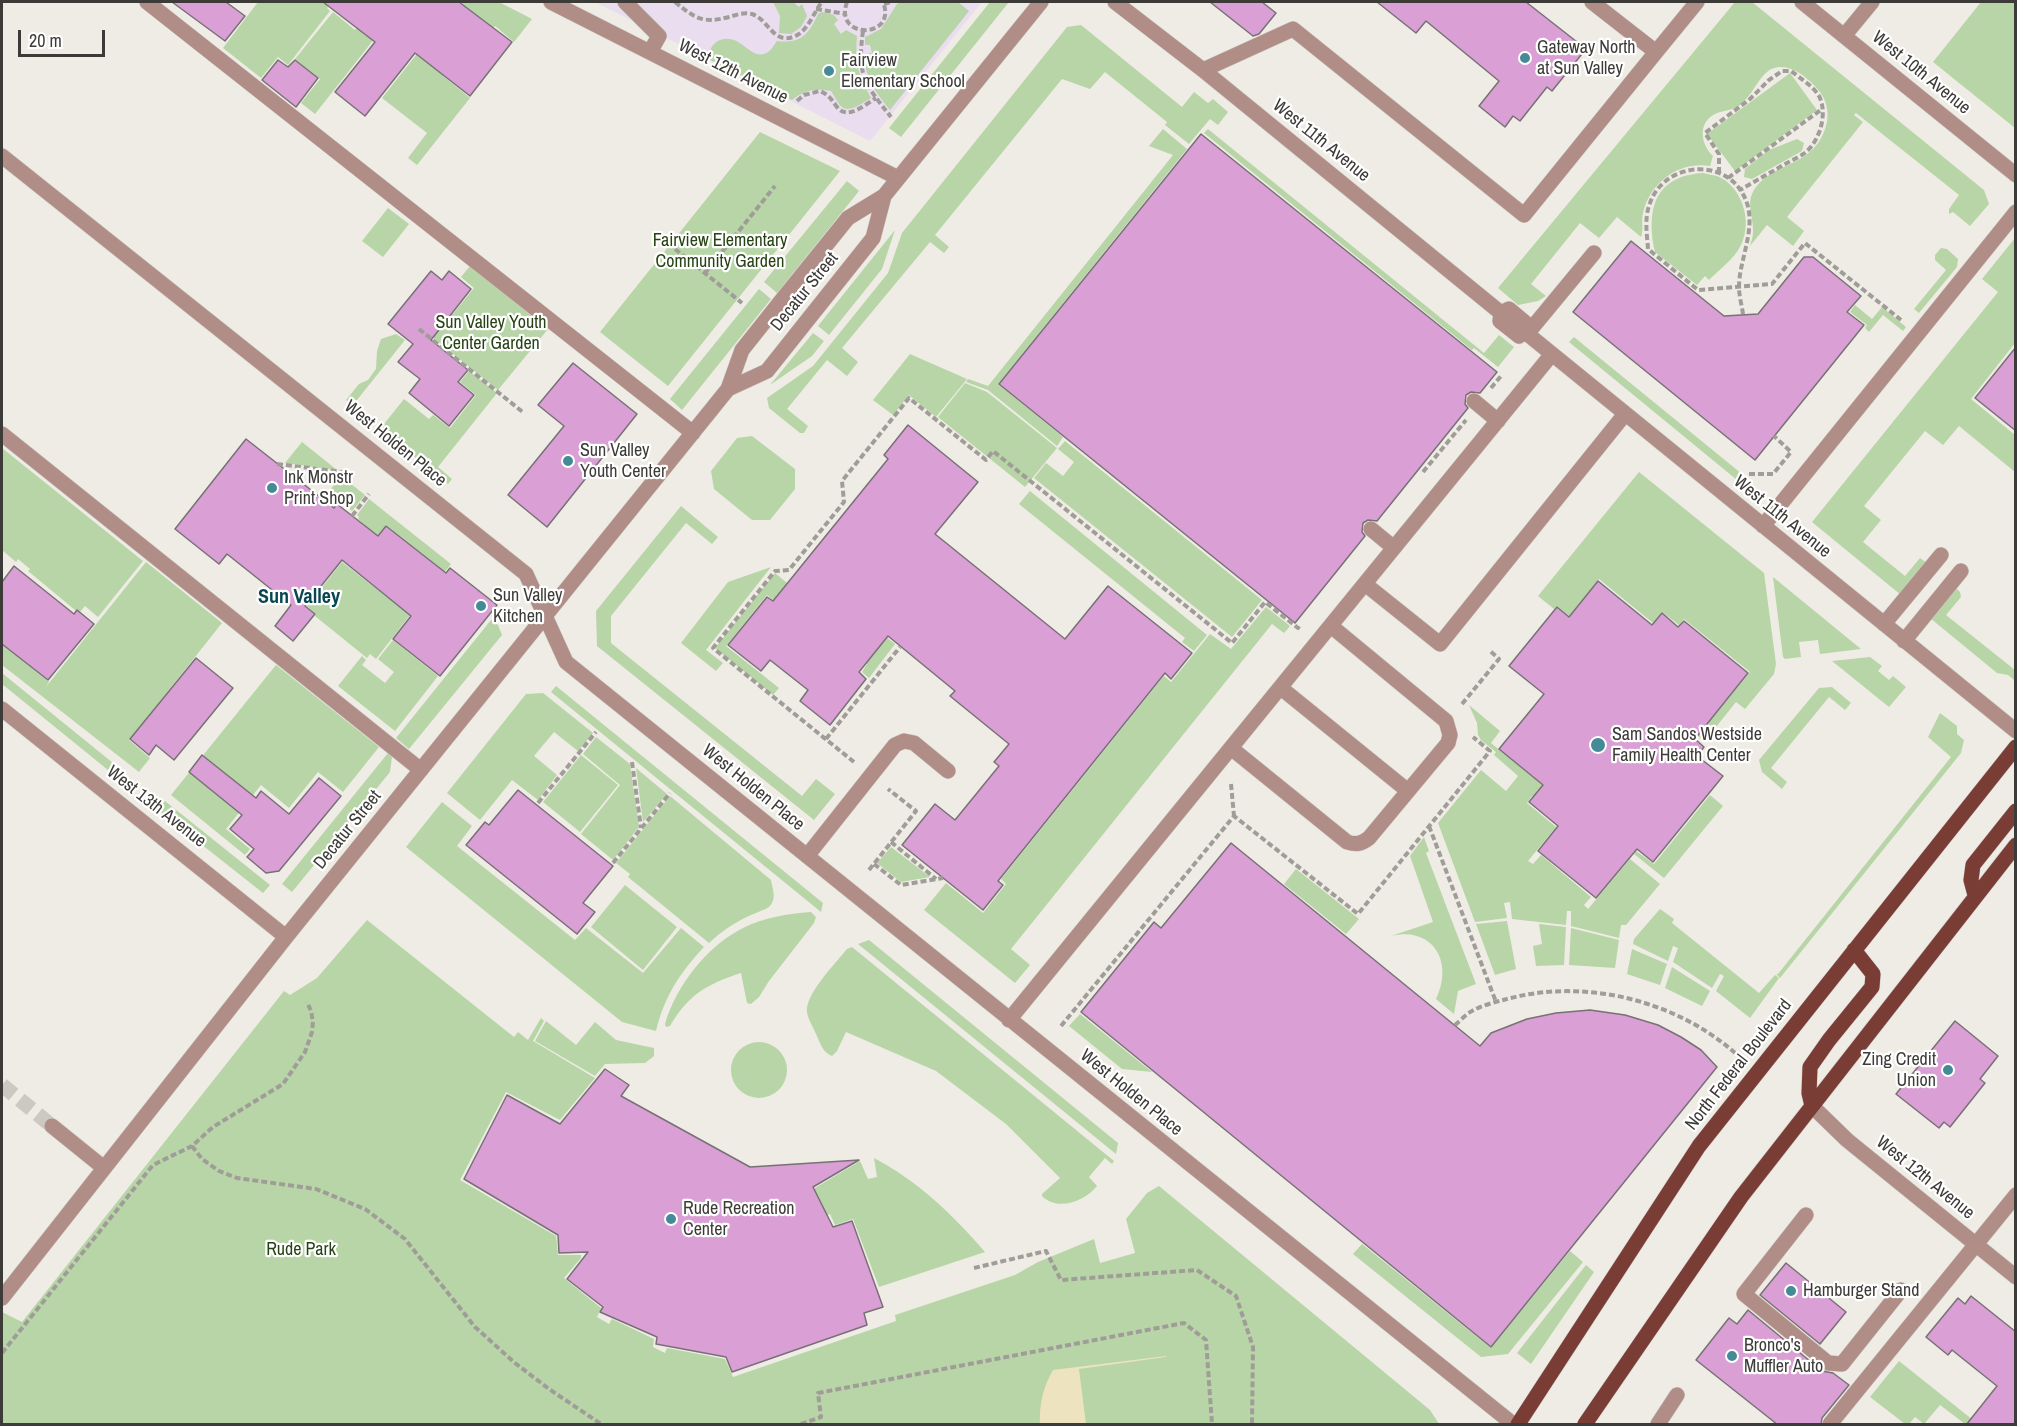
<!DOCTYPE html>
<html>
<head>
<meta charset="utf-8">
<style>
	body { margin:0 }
	#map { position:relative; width:2017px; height:1426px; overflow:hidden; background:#efece5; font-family:"Archivo Narrow",sans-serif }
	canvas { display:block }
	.frame { position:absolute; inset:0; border:3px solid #3c3b38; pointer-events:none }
	.scale { position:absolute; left:18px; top:30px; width:87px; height:27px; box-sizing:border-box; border:3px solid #3c3b38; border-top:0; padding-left:8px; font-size:18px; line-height:21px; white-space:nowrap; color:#3c3b38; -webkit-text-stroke:4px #fff; paint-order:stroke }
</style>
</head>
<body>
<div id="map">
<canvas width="2017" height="1426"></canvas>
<div class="frame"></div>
<div class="scale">20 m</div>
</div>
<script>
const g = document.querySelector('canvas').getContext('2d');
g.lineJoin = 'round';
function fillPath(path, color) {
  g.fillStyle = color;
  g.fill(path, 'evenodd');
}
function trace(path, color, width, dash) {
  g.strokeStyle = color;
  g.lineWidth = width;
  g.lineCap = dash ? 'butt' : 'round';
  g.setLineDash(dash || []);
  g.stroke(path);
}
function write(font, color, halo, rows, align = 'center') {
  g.font = font + ' "Archivo Narrow",sans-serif';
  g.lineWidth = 4.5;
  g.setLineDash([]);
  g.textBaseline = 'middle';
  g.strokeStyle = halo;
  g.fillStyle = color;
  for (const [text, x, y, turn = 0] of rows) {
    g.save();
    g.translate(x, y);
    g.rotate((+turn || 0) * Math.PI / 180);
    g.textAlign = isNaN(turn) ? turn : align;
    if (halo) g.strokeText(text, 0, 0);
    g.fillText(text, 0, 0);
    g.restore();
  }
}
fillPath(new Path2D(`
	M595,2H982L870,141Z`), '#ebddf0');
fillPath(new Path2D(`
	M258,2H332L327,8L330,11L288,65L278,57L261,78L223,48Z
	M462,2H499L532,19L514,42L495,26L487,36L425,52L463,3Z
	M773,2H793L799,7L802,4L807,16L801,27L791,34L779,33L780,16Z
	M902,2H958L969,11L890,110C873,89 867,80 863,54L872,53L870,45H865V37L881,29L897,4Z
	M990,2H1009L901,137L889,128Z
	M1735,2H1752L1984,190L1989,204L1970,226L1953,212L1949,214V209L1959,195L1856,113L1854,115L1863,122L1787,217L1804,231L1793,246L1767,225L1750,246C1751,242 1753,237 1753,232C1754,219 1746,204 1753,192C1772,159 1816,170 1827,122C1829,111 1826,100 1820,92C1807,75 1780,55 1763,76C1755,85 1750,97 1740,105C1732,111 1723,110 1715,114C1697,123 1701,145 1713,156L1710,166C1678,161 1650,183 1643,213C1641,221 1644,229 1641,237L1617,217L1599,238L1580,223L1531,284L1546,296L1538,301L1518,305L1498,288Z
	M1981,2H2015V128L1933,62Z
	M333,12L355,30L368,12L375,38L315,114L301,103L320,79L295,59Z
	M822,12L834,15L838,20L834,24L841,34L846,30L857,36C855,65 858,73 871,98C862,103 847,116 839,104C836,100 834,95 831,91C815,88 805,90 792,100L708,59C709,45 719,35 734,40C744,43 752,57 764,54C771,52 773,46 777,41C801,44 809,34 818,14Z
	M1081,25L1182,107L1194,92L1208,103L1213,99L1228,112L1218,125L1210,119L1189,144L1165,125L1167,122L1105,72L1090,89L1062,79L935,235L949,247L944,253L930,242L842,348L858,362L847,376L827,360L787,409L808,426L804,433H800L769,408L767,398L813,366L888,273L902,233L1067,27Z
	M420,50L447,71L443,76L470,98L417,165L408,158L427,133L382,98Z
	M1790,73L1817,110L1735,171L1707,134Z
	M1163,129L1187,149L998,384L1063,437L1057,446L988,390L966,382L968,379L988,386L1173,155L1149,146Z
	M1208,129L1484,353L1499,335L1514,347L1498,367L1474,348L1472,350L1204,133Z
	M760,132L840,171L668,386L600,332Z
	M1797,139L1804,143L1802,151L1752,179L1744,177L1745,169L1769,150Z
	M1703,173C1707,174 1712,175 1717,176C1742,186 1753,221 1741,245C1735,258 1720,269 1709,280L1705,276L1697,285L1655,252C1646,210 1654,176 1703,173Z
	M847,181L859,191L777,293L764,282Z
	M388,208L409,224L383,257L362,241Z
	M895,230L882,269L829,335L818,326Z
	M2015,238V343L1971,399L2015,435V472L1959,426L1943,445L1925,431L1864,506L1881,520L1863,542L1905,576L1920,558L1927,563L1901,595L1812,522L1998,292L1982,279Z
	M1941,248L1947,249L1958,259L1957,267L1919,313L1914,309L1946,270L1935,260V255Z
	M470,266L548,329L498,390L420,327L439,303L453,314L474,288L461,277Z
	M759,289L771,299L682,410L670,399Z
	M1855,305L1872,319L1882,307L1906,327L1903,331L1883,315L1869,332L1865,328L1867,325L1850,312Z
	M813,333L824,341L812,356L770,385Z
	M396,334L405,340L353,405L346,400L359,384L368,380L376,369L377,351L381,339Z
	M1574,337L1742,474L1737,480L1569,342Z
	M910,354L967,379L936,417L909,395L893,415L873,400Z
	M469,371L497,393L438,467L452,479L448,484L380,429L404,399L429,419L433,415L450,428L476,395L460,382Z
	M965,383L987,392L1057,448L1025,487L938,417Z
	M752,436L795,469V489L770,520H752L714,489L711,471L737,438Z
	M1065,441L1262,600L1232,637L1034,478L1046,463L1063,476L1074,462L1058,449Z
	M302,442L337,470L285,463Z
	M2,448L143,561L98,617L85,606L80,612L75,610L28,571L30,569L18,559L16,562L2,550Z
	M1639,472L1764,573L1776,664L1774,674L1745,709L1736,702L1704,742L1698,736L1750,672L1684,619L1679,625L1662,612L1653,623L1599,579L1569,616L1557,606L1554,609L1538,596Z
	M341,476L365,495L352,511L341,502L331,505L294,551L328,578L306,605L263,574Z
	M1030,491L1207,635L1194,651L1182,642L1185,638L1019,504Z
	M369,499L451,564L411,614L405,610L439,567L386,525L352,568L360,532L365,525L358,519L359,517L357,515Z
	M681,506L718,537L712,544L686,523L611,616V643L802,796L816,779L835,794L814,820L597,646L596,611Z
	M146,562L222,623L129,740L150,758L139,772L2,665V636L11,643L7,648L49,682L45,688Z
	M342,562L410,615L376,659L370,654L367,658L315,616L316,614L307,606Z
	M771,567L706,650L723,663L716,671L681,643L728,582Z
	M775,573L787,583L773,600L767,595L726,646L779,688L773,695L715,648Z
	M1773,577L1861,649L1820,654L1818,640L1799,642L1801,657L1785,659L1783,657Z
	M1957,589L1960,592L1961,597L1946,615L2015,670L2014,680L2008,675L1997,673L1930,618L1953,590Z
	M1266,607L1290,626L1284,633L1272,624L1011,949L1030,965L1015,983L924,910L946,883L983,913L1006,884L1001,879L1164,676L1171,682L1210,634L1231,649Z
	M491,620L498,625L502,635L409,749L396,738Z
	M872,626L895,644L869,678L862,672L867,664L845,647Z
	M393,640L438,676L395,731L338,686L362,656L366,660L362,665L385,683L394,672L378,659Z
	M1870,657L1882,666L1878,671L1889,680L1893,676L1906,687L1889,707L1832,661Z
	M276,665L379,747L343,792L318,772L289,808L261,785L226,829L250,849L245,855L171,795Z
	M2,673L113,763L108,770L2,684Z
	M556,686L823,903L821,912L551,692Z
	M1832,687L1851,703L1845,710L1829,697L1771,768L1787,782L1782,789L1762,772L1759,760L1819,688Z
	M543,693L593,733L578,751L554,732L534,756L557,775L538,800L512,780L480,820L447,793L526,694Z
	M1469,705L1500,731L1491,743L1547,789L1537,801L1532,796L1527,803L1556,827L1528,861L1533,864L1541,855L1591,897L1584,905L1588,909L1630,859L1660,884L1626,925H1621L1619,938L1571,926V911H1567L1566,925L1512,919L1510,902L1504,903L1507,918L1475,922L1438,823L1481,770L1506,791L1518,776L1494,755L1496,752L1481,740L1478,735L1477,723Z
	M1940,713L1957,726V734L1964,740L1961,753L1780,978L1776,974H1778L1951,757L1928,737Z
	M596,737L630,764L639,827L613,860L581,834L620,785L583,754Z
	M388,753L392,757L390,772L292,892L282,884Z
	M581,755L618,785L580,832L543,802Z
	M636,768L667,794L643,822Z
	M1710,795L1723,806L1664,878L1634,854L1636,851L1654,864Z
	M670,796L771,880C772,887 776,896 772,903C769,909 762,910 756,913C738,920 723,930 709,943L628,877L630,874L616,863Z
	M165,801L270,885L263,893L158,810Z
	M442,802L472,826L457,846L575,940L586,928L643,973L681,928L704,947C680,973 665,995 656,1031L622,1022L406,847Z
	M1424,837L1429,851L1426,853L1476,984L1458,991L1454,1014L1436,999C1454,962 1433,926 1391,936L1433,922L1410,856Z
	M891,847L930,877L901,882L877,863Z
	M1296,869L1359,919L1346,934L1284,884Z
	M625,885L677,927L643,970L591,927Z
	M1660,909L1674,919L1672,923L1759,993L1775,975L1779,978L1750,1018L1716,991L1724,976L1720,974L1712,988L1673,962L1678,948L1673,946L1668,961L1633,944L1634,939Z
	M811,912L816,917L814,923L769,981L759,997L751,1004L747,1003L741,973C707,984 688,995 670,1026L666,1027L665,1024C676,986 707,946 743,928C764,917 788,914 811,912Z
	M367,920L514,1037L518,1032L528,1040L541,1018L544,1021L533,1041L595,1078L560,1120L506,1092L460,1180L556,1236L558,1255H581V1258L564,1278L601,1308L597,1317L609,1324L612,1319L654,1339L653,1347L665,1353L667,1348L725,1359L733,1377L896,1321L895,1315L1015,1275L1038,1262L1094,1239L1100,1263L1135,1253L1126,1219L1147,1193L1159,1186L1430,1410L1439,1424H2V1312L22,1322L284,991L290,995L317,978Z
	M1507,921L1516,969L1495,975L1476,924Z
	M1539,924L1566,927L1564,965L1536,966L1533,946L1542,944Z
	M1571,928L1619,940L1615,968L1569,965Z
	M869,940L1118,1143L1116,1154L858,944Z
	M852,947L1114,1161L1112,1164L1105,1158L1089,1177L1097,1186C1085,1201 1058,1212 1042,1196V1194L1060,1178L1006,1124L936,1071L846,1032L837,1051L832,1056C822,1052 820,1042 816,1034C813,1027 808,1019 807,1012C805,994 836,963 847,949Z
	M1632,949L1667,964L1660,985L1627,974Z
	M1672,967L1710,991L1702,1006L1665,988Z
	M1080,1014L1152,1072L1122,1069L1069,1026Z
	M546,1021L576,1045L595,1022L616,1040L654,1048V1056L645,1063L605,1064L595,1076L535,1041Z
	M731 1070a28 28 0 1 1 56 0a28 28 0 1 1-56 0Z
	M874,1158C918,1181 953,1215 985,1252L879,1287L853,1219L835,1225L830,1214L814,1220L805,1194L860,1161L868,1179L877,1177Z
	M1362,1244L1491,1348L1570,1251L1583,1262L1508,1354L1481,1357L1353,1254Z
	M1586,1265L1594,1272L1531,1364L1517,1353Z
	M1899,1361L1978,1424H1965L1940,1405L1924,1424L1915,1417L1909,1424H1905L1870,1397Z`), '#b7d5a6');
fillPath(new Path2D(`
	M1166,1356V1357L1079,1369L1086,1424H1040C1039,1405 1043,1387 1053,1370Z`), '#ede3be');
const building = new Path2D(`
	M172,2H226L245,16L225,41Z
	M323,2H459L512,42L470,96L415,53L365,116L335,92L375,42Z
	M1210,2H1262L1276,13L1259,34L1253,36Z
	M1377,2H1526L1586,49L1552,91L1547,87L1520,121L1513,116L1505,127L1479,106L1499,81L1426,21L1416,33Z
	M278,60L288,67L295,60L318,78L296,107L262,80Z
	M1201,134L1497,372L1480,393L1471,392L1466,395L1465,404L1468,408L1377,521L1368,520L1363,523L1362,532L1365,536L1295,623L999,384Z
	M1631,241L1724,316L1758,314L1804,257H1813L1861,296L1847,312L1864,325L1755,460L1573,312Z
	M431,271L442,280L449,271L471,289L431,340L468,370L458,382L474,395L449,426L409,393L420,379L398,362L413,344L388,324Z
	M2016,347V431L1975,398Z
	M573,363L637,414L547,527L508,495L564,426L538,405Z
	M908,425L978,482L935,534L1065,639L1108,586L1192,653L1171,679L1165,673L998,881L1003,885L983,910L902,845L935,804L955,820L999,766L994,762L1009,744L950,696L955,691L888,636L859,672L866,679L830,725L800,701L808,690L770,660L761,671L728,645L767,597L773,601L888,459L884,455Z
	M246,439L334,508L337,504L378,536L386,526L446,573L450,568L497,605L440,676L393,639L411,616L342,560L305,606L315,614L293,641L275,626L291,605L227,554L219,564L175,529Z
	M14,566L74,614L77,610L94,624L48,680L2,644V582Z
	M1598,581L1652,625L1662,613L1678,627L1684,621L1748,673L1695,739L1704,747L1697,756L1723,776L1653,862L1637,849L1596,898L1538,851L1558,826L1529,802L1543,785L1499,749L1544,694L1509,666L1557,607L1569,617Z
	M196,658L233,688L174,760L156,745L149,755L130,739Z
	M202,755L256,798L261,791L289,814L319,778L341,796L279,871L266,873L247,857L254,849L230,829L242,815L189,772Z
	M518,790L613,866L583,903L595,912L577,934L466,845L485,822L489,825Z
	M1231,843L1480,1046L1491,1033L1527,1019L1556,1013L1590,1010L1625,1015L1658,1025L1681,1037L1701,1050L1717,1067L1491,1347L1081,1012L1154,922L1161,928Z
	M1955,1021L1998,1056L1980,1079L1985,1083L1950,1127L1944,1122L1939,1128L1896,1094Z
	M605,1069L629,1085L621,1096L750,1167L859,1160L813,1187L833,1227L852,1221L883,1307L864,1313L867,1325L732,1372L726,1357L656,1344L657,1337L600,1312L603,1307L567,1279L588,1252L559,1253L558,1235L464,1179L507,1095L560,1124Z
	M1786,1263L1846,1312L1820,1344L1760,1295Z
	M1971,1296L2016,1332V1425H1966L1997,1386L1952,1350L1948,1355L1926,1337L1958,1298L1965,1304Z
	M1748,1310L1822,1371L1833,1373L1849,1385L1822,1418L1821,1425H1778L1696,1360L1729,1318L1737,1324Z`);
fillPath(building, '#da9fd5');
trace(building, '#777176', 1.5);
trace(new Path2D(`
	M2,1085L52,1126`), '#cbc9c2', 15, [15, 8]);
const minor = new Path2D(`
	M147,2L693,433
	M551,2L898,178
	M625,2L659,36L650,52
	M1115,2L1203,70L1501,313
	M1802,2L2016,175
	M1844,36L1872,2
	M1656,52L1697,2
	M1203,70L1293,29L1524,215L1656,52L1592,2
	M2,156L526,574L566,662L1513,1424
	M1509,309L1528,325L1525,332L1519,336L1500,321L1501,313Z
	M1525,332L2016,731
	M1527,334L1594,253
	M728,389L767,371L806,322L873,238L884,196
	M1474,401L1498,421
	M2,434L421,770
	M1763,526L2016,212
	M1371,529L1394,548
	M1365,584L1440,644L1625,414
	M1884,624L1941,555
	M1904,641L1961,571
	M1281,688L1408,791
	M2,709L286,937
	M1231,748L1347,842C1356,845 1361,844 1369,838L1448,743L1450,735L1446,721L1331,626
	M807,856L895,745L904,741L914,743L948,771
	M1009,1020L1552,354
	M1812,1106L1847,1140L2016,1277
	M52,1126L104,1168
	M1806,1215L1744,1294L1828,1363L1842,1364L1901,1290
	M2,1298L286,937L728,389L742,350L781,301L848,218L884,196L1041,2
	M1658,1424L1677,1395
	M1830,1424L2016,1195`);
const major = new Path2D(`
	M1975,895L1971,880L1973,865L2016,811
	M1812,1106L1809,1093L1810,1067L1829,1040L1872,987L1873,974L1854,950
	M1518,1424L1699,1146L2016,747
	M1585,1424L1741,1197L2016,845`);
trace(minor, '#cbc9c2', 16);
trace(major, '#cbc9c2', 16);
trace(new Path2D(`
	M675,2C695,18 702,24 729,17C736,15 744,12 752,14C768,19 773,44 793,37C808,32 813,13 822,2
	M847,2C833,40 898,39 883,2
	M884,4L891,2
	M816,9L845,14
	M863,31C857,75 864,83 891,117
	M797,101L804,95L820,91C829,95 831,99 837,107C847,121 866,104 876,98
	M1719,173V154L1705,133L1750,99L1769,80L1782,71H1791C1800,78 1813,86 1819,96C1828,113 1820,140 1806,152C1800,157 1792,160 1785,164C1770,173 1755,181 1740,190
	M1728,178L1822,109
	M675,249L742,303
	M705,273L775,186
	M1743,314C1742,306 1739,296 1739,287C1739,258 1759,225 1744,196C1724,156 1664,163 1650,203C1644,218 1647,234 1648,249L1698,290L1772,284L1805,243L1901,320
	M419,329L524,413
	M1491,388L1501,376
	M277,464L342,472
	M1423,472L1466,420
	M1749,474H1773L1791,452L1774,436
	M352,516L369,494
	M1462,704L1499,659L1490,651
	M826,739L900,647
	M632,762L641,828
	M854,762L713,648L775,571L789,570L844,502L842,481L909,398L986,460L993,451L1232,643L1265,602L1298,628L1300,625
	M1231,784L1234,816
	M538,803L596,732
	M1429,826L1496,1002
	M891,842L936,879
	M613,863L670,793
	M874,864L901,885L943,878
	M869,870L916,811L888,789
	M1455,1025C1460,1021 1466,1014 1472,1011C1482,1005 1496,1002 1507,999C1584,978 1675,1000 1735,1053
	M1061,1026L1234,816L1358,914L1490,751L1473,737
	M192,1146L202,1159L219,1171L237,1178L316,1189L365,1209L405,1239L475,1327L515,1363L549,1389L601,1424
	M974,1268L1046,1251L1061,1280L1197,1270L1236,1296L1253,1347L1252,1424
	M2,1353L153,1165L192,1146L213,1127L283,1084L305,1052L312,1032L313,1022L311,1011L307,1002
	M801,1424L821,1417L818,1393L1184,1323L1206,1340L1212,1424`), '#a09d98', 4, [6, 3]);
trace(minor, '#b18d87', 15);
trace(major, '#793d36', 15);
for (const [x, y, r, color] of [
	[1525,58,6,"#458a97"],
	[829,71,6,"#458a97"],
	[568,461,6,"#458a97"],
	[272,488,6,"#458a97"],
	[481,606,6,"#458a97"],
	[1598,745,8,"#458a97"],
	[1948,1070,6,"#458a97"],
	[671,1219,6,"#458a97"],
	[1791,1291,6,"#458a97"],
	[1732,1356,6,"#458a97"]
]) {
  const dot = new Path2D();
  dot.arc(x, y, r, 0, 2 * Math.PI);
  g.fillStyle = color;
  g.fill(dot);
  trace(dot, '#fff', 2);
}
write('18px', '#3c3b38', '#fff', [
	["Gateway North",1537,48],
	["at Sun Valley",1537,69],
	["Fairview",841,61],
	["Elementary School",841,82],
	["Sun Valley",580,451],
	["Youth Center",580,472],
	["Ink Monstr",284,478],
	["Print Shop",284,499],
	["Sun Valley",493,596],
	["Kitchen",493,617],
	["Sam Sandos Westside",1612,735],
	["Family Health Center",1612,756],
	["Zing Credit",1936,1060,"right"],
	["Union",1936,1081,"right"],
	["Rude Recreation",683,1209],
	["Center",683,1230],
	["Hamburger Stand",1803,1291],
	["Bronco's",1744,1346],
	["Muffler Auto",1744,1367]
], 'left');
write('18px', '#3c3b38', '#fff', [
	["West 12th Avenue",733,72,27],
	["West 10th Avenue",1921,73,39],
	["West 11th Avenue",1321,141,39],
	["Decatur Street",805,292,-51],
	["West Holden Place",395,444,39],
	["West 11th Avenue",1782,517,39],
	["West Holden Place",753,788,39],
	["West 13th Avenue",156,807,38],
	["Decatur Street",348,830,-51],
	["North Federal Boulevard",1739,1065,-52],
	["West Holden Place",1131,1093,39],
	["West 12th Avenue",1925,1178,39]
]);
write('18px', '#274214', '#fff', [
	["Fairview Elementary",720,241],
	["Community Garden",720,262],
	["Sun Valley Youth",491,323],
	["Center Garden",491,344],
	["Rude Park",301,1250]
]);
write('bold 20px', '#084750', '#fff', [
	["Sun Valley",299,598]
]);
</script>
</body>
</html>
